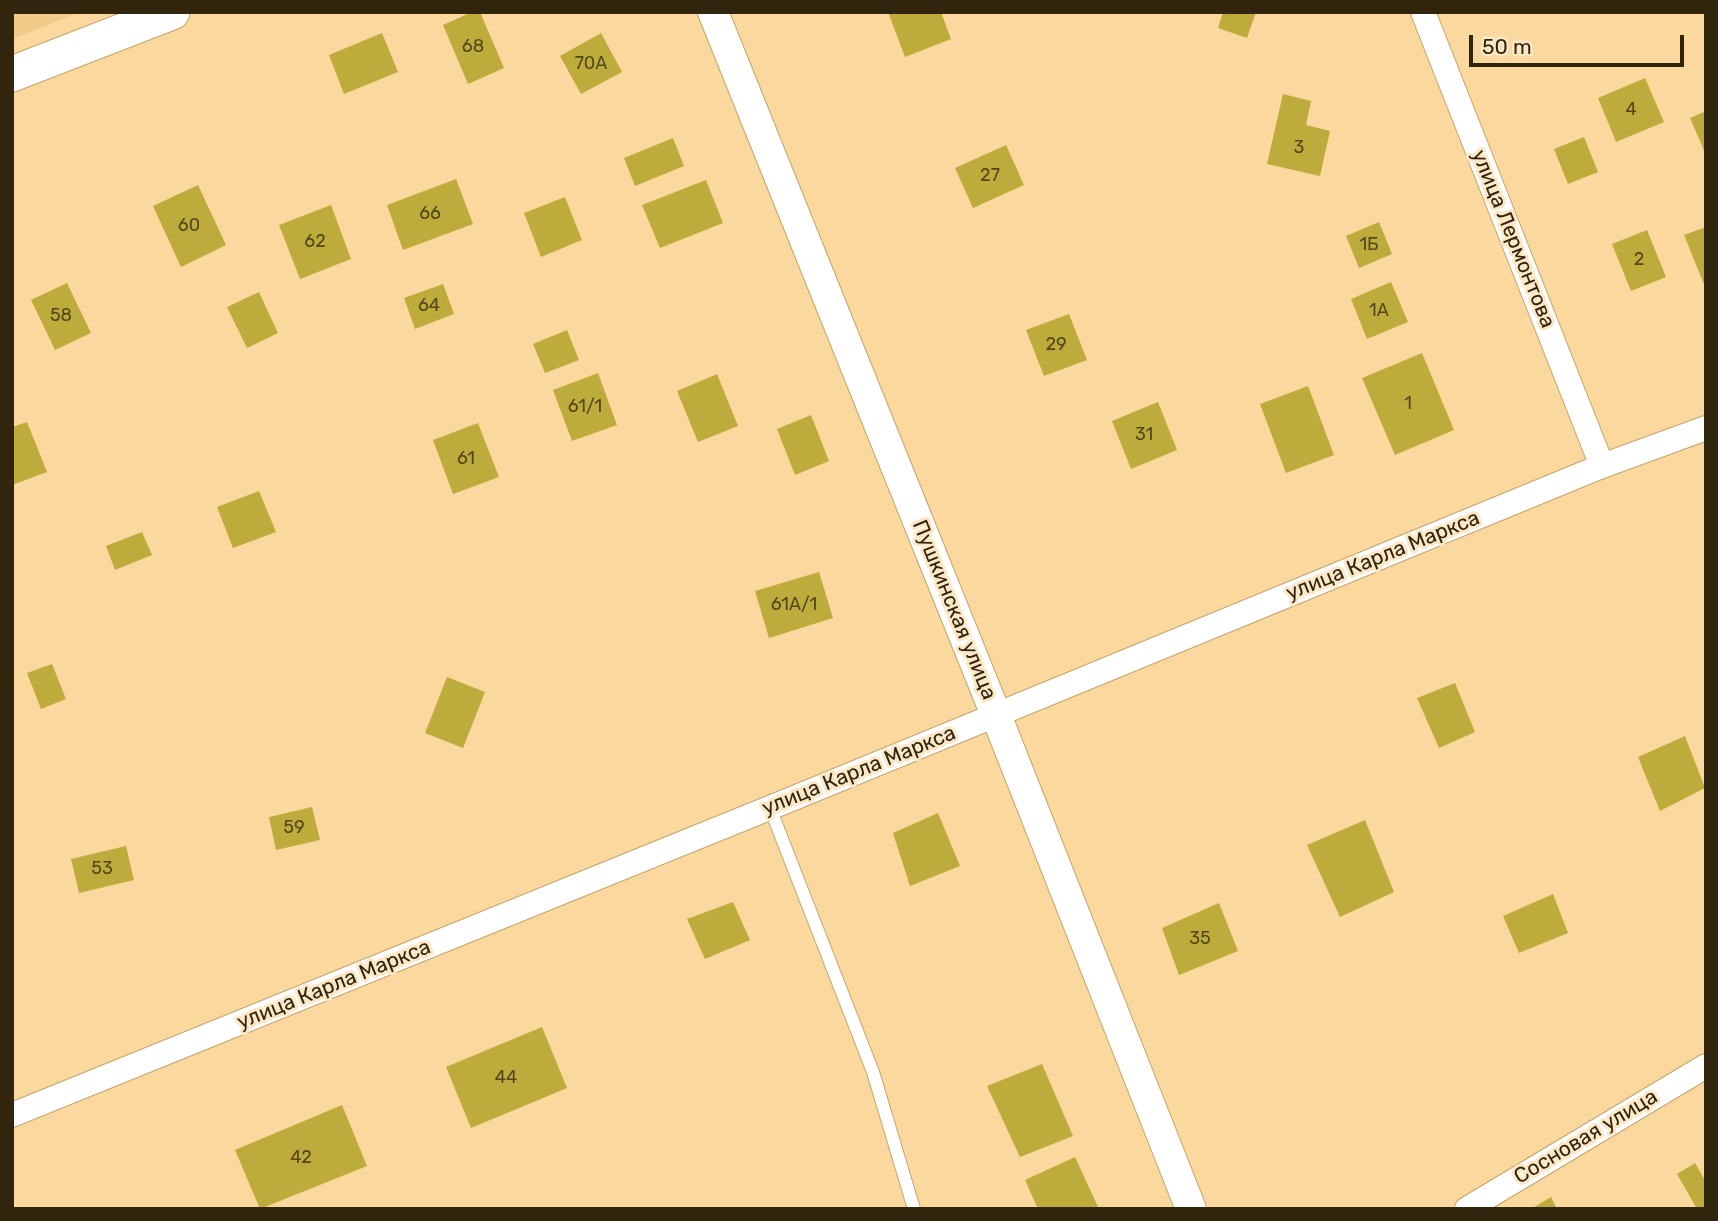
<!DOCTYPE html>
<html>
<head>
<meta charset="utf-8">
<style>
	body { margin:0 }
	#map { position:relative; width:1718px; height:1221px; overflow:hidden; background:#fad89e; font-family:Rubik,sans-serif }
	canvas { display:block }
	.frame { position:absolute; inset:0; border:14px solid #32250e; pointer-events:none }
	.scale { position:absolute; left:1469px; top:35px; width:215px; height:32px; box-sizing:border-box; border:4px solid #32250e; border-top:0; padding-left:9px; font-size:21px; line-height:24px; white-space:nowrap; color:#32250e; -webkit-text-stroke:5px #fce8c6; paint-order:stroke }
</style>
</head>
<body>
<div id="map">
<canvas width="1718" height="1221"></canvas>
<div class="frame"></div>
<div class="scale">50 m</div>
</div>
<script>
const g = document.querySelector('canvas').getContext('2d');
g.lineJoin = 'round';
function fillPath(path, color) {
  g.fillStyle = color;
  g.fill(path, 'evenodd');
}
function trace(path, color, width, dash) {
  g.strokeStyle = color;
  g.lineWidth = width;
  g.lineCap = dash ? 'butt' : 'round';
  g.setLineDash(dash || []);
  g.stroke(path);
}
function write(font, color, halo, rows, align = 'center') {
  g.font = font + ' Rubik,sans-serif';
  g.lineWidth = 6;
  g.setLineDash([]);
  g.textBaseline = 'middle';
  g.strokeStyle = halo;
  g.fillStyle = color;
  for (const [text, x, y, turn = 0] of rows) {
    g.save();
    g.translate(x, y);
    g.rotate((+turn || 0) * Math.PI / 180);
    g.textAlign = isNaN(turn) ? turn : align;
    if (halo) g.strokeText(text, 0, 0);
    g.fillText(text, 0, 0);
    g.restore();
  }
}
fillPath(new Path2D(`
	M12,12H81L12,39Z`), '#f1cb8a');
fillPath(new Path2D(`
	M472,12H480L504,68L468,84L443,25Z
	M888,12H941L951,39L905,57Z
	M1223,12H1256L1247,38L1218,28Z
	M382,33L398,72L344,94L329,55Z
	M601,33L622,72L581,94L560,56Z
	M1645,78L1664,122L1616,142L1598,98Z
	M1283,94L1311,101L1306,125L1330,131L1320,176L1267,164Z
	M1706,111V155L1690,118Z
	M1584,137L1598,172L1568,184L1554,149Z
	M673,138L684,166L635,186L624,158Z
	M1006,145L1024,185L973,208L955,168Z
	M456,179L473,224L403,250L387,205Z
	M706,180L723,223L660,248L642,205Z
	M198,185L226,245L181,267L153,206Z
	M565,197L582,240L541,257L524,213Z
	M331,205L351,259L300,279L279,225Z
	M1379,222L1392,254L1359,268L1346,236Z
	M1706,227V289L1684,235Z
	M1647,230L1666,277L1631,291L1612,244Z
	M1391,282L1408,322L1367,339L1351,299Z
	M67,283L91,333L55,350L31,300Z
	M443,284L454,314L415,329L404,298Z
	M259,292L278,333L247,348L227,307Z
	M1069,314L1087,360L1044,376L1026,330Z
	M567,330L579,360L545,373L533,344Z
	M1422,353L1454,430L1395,455L1362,378Z
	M598,373L617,425L572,441L553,390Z
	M717,374L738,426L698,442L677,391Z
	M1308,386L1334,455L1286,473L1260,404Z
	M1158,402L1177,450L1131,469L1112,421Z
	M811,415L829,461L795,475L777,429Z
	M27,422L47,472L12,485V427Z
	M478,423L499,477L453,494L433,440Z
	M259,491L276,532L233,548L217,507Z
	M142,532L152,555L115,570L106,546Z
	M819,572L833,618L769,638L755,591Z
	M52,664L66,699L41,709L27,673Z
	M447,677L485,692L463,748L425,733Z
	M1455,683L1475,732L1439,748L1417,698Z
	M1685,736L1705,788L1660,811L1638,757Z
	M312,807L320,840L276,850L269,817Z
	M938,813L960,866L910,886L893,833Z
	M1365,820L1394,892L1340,917L1307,845Z
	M126,846L134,880L79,893L71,859Z
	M1553,894L1568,933L1519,953L1503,916Z
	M733,902L750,940L705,959L687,919Z
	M1219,903L1238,951L1179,975L1162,928Z
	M542,1027L567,1088L471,1128L446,1067Z
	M1042,1064L1073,1136L1020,1157L987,1086Z
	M342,1105L367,1166L260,1209L235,1150Z
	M1075,1157L1099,1209H1038L1025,1180Z
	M1695,1163L1706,1182V1209H1697L1677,1174Z
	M1551,1197L1557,1209H1531Z`), '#bdac3c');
const service = new Path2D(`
	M770,808L873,1072L914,1209`);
const minor = new Path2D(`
	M1423,12L1602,466
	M12,1115L794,798L1602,466L1706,428
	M1467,1209L1706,1066`);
const tertiary = new Path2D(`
	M713,12L996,715L1191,1209`);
const secondary = new Path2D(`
	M12,74L172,12`);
trace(service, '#c5a46c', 14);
trace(minor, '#c5a46c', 26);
trace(tertiary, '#c5a46c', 32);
trace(secondary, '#c5a46c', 37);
trace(service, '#fff', 12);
trace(minor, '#fff', 24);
trace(tertiary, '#fff', 30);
trace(secondary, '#fff', 35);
write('18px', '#55471a', null, [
	["68",473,47],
	["70А",591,64],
	["4",1631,110],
	["3",1299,148],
	["27",990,176],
	["66",430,214],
	["60",189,226],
	["62",315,242],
	["1Б",1369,245],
	["2",1639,260],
	["64",429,306],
	["1А",1379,311],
	["58",61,316],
	["29",1056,345],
	["1",1408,404],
	["61/1",585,407],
	["31",1144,435],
	["61",466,459],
	["61А/1",794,605],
	["59",294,828],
	["53",102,869],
	["35",1200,939],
	["44",506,1078],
	["42",301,1158]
]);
write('21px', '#32250e', '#fce8c6', [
	["улица Лермонтова",1513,239,68],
	["улица Карла Маркса",1383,556,-22],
	["Пушкинская улица",954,610,68],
	["улица Карла Маркса",859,771,-22],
	["улица Карла Маркса",334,985,-22],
	["Сосновая улица",1586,1137,-31]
]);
</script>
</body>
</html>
